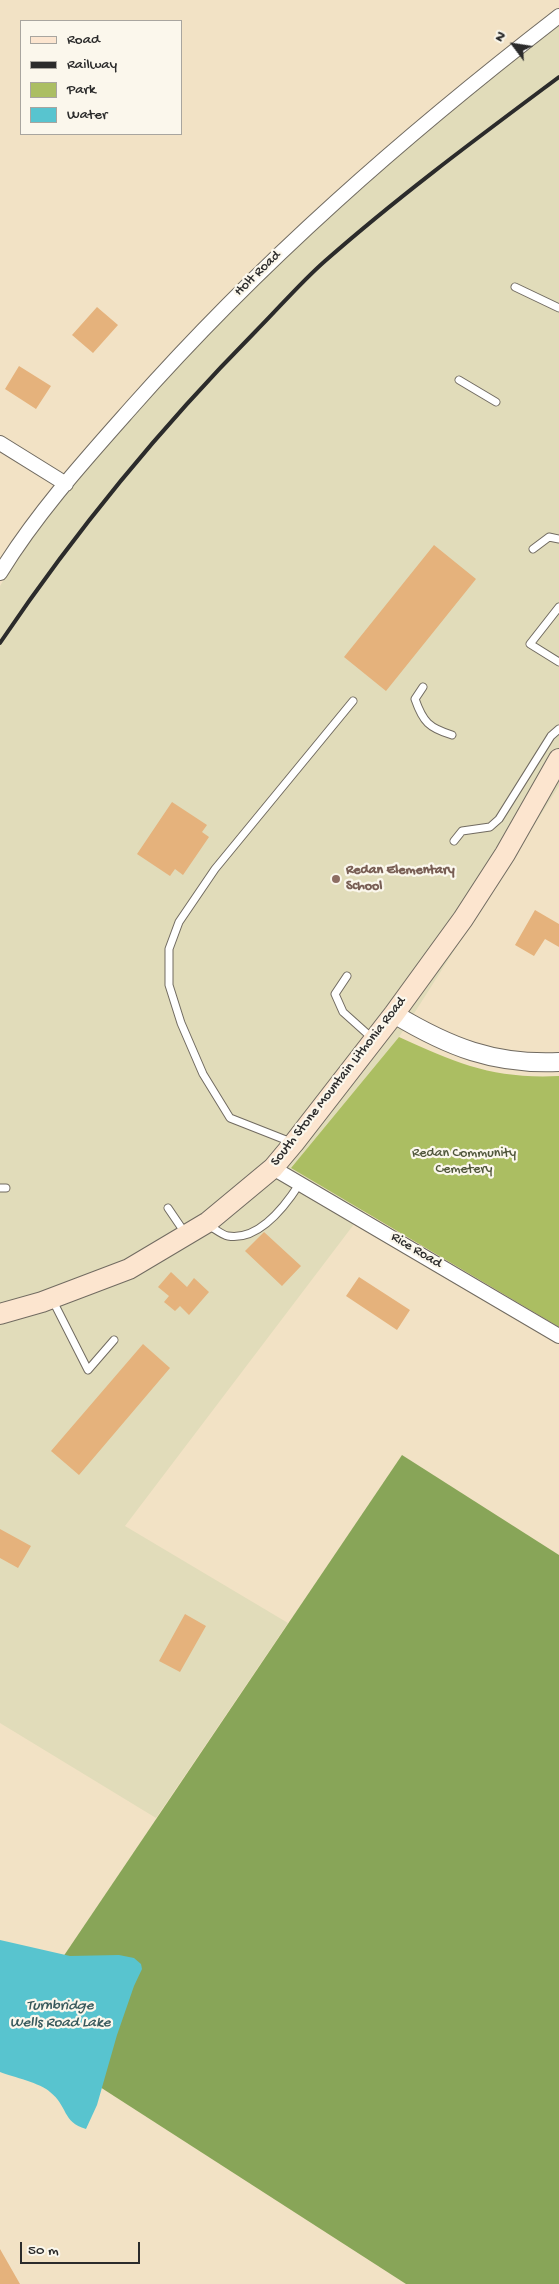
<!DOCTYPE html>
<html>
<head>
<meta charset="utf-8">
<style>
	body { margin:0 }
	#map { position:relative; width:559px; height:2284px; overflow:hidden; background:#f2e2c5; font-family:"Gochi Hand",sans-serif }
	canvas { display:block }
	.legend { position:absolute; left:20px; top:20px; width:162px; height:115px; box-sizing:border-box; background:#fbf7ec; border:1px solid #a8a59f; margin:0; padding:6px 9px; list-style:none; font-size:15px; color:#2b2b2b }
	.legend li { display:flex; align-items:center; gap:10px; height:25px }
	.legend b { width:25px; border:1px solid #a8a59f }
	.north { position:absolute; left:489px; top:20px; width:50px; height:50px; -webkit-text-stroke:4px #fbf7ec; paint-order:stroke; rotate:301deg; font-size:14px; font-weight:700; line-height:20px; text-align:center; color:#2b2b2b }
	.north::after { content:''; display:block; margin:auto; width:18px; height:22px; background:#2b2b2b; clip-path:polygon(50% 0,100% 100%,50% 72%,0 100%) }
	.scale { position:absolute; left:20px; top:2242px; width:120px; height:22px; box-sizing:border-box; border:2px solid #2b2b2b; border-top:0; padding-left:6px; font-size:15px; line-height:18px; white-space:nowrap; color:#2b2b2b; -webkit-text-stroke:4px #fbf7ec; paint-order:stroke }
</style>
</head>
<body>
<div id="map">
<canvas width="559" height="2284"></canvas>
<ul class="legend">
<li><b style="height:6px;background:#fce5cf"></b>Road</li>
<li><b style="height:6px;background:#2b2b2b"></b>Railway</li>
<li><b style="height:14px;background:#abbe62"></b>Park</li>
<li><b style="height:14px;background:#58c4cf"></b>Water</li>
</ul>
<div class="north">N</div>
<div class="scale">50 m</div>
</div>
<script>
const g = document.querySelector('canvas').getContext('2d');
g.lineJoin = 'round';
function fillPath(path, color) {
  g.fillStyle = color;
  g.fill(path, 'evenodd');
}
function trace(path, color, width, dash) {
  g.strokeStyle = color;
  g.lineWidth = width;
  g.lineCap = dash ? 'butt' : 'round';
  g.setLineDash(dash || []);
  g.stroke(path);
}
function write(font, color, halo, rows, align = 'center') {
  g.font = font + ' "Gochi Hand",sans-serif';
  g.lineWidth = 4.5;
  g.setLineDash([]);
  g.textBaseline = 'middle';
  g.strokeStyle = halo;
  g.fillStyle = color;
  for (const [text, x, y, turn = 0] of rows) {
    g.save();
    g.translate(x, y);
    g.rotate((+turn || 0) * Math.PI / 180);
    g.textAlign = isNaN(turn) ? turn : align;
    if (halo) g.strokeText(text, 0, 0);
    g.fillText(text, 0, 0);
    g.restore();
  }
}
fillPath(new Path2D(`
	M559,15V786L399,1037L291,1168L364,1211L125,1526L288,1623L156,1818L0,1723V586L29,538L211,321L363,172Z`), '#e1dcba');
fillPath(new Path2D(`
	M399,1037C458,1064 493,1079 559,1076V1327L291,1168Z`), '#abbe62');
fillPath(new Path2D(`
	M402,1455L559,1555V2284H406L13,2031Z`), '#88a558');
fillPath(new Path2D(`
	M0,1940L70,1956L119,1955L134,1958L141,1964L142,1969L134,1986L117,2035L97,2105L86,2129C62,2122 68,2106 50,2092C41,2083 13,2077 0,2072Z`), '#58c4cf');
fillPath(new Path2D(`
	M97,307L118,325L93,353L72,335Z
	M19,366L51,386L36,409L5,389Z
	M434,545L476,579L386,691L344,657Z
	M172,802L207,825L202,832L209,837L183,875L175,869L170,876L137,854Z
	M535,910L559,924V947L545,939L534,956L515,945Z
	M264,1232L301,1266L282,1286L245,1251Z
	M171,1272L187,1287L194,1278L209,1292L189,1315L180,1306L175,1311L164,1302L169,1296L158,1287Z
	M359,1277L410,1310L397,1330L346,1296Z
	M143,1344L170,1368L79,1475L51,1451Z
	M0,1529L31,1546L18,1568L0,1558Z
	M185,1614L206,1626L180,1672L159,1661Z
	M0,2249L20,2284H0Z`), '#e5b27c');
const service = new Path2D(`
	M515,287L559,308
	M459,380L496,402
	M533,549L549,537L559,539
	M559,607L530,644L559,662
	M423,687L415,699C423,722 429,728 452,735
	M454,841L462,831L490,827L499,819L551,736L559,729
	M347,976L335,994L343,1012L372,1038
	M291,1142L230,1118L203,1074L181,1023L169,985V949L179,922L215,869L353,701
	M0,1188H6
	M168,1208L185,1233
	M208,1225C214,1228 222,1235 228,1236C259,1241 286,1205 300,1183
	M53,1301L88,1370L114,1340`);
const minor = new Path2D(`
	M0,443L66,484
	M0,573C37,513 84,461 131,408C261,261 404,136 559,16
	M273,1168L559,1336`);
const tertiary = new Path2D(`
	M394,1014C449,1047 494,1065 559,1062`);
const secondary = new Path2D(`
	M0,1314L42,1302L129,1269L208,1222L273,1168L294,1143L394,1014L463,919L505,854L559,759`);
trace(service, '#716b61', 9);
trace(minor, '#716b61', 16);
trace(tertiary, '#716b61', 20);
trace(secondary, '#716b61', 22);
trace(service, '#fff', 7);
trace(minor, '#fff', 14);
trace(tertiary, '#fff', 18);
trace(secondary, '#fce5cf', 20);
trace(new Path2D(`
	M0,643C75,532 160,428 255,332C278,309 300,283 325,261C400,195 480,136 559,77`), '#2b2b2b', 4);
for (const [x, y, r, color] of [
	[336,879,5,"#8d6e63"]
]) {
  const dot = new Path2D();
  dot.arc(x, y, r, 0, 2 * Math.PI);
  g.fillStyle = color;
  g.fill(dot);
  trace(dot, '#fbf7ec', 2);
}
write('14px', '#2b2b2b', '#fbf7ec', [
	["Holt Road",258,274,-44],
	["South Stone Mountain Lithonia Road",339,1082,-52],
	["Rice Road",416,1251,31]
]);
write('bold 14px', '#785e54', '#fbf7ec', [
	["Redan Elementary",346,871],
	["School",346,887]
], 'left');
write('14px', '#51573c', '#fbf7ec', [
	["Redan Community",464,1154],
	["Cemetery",464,1170]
]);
write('italic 15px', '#38595c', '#fbf7ec', [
	["Turnbridge",60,2007],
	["Wells Road Lake",60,2024]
]);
</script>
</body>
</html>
